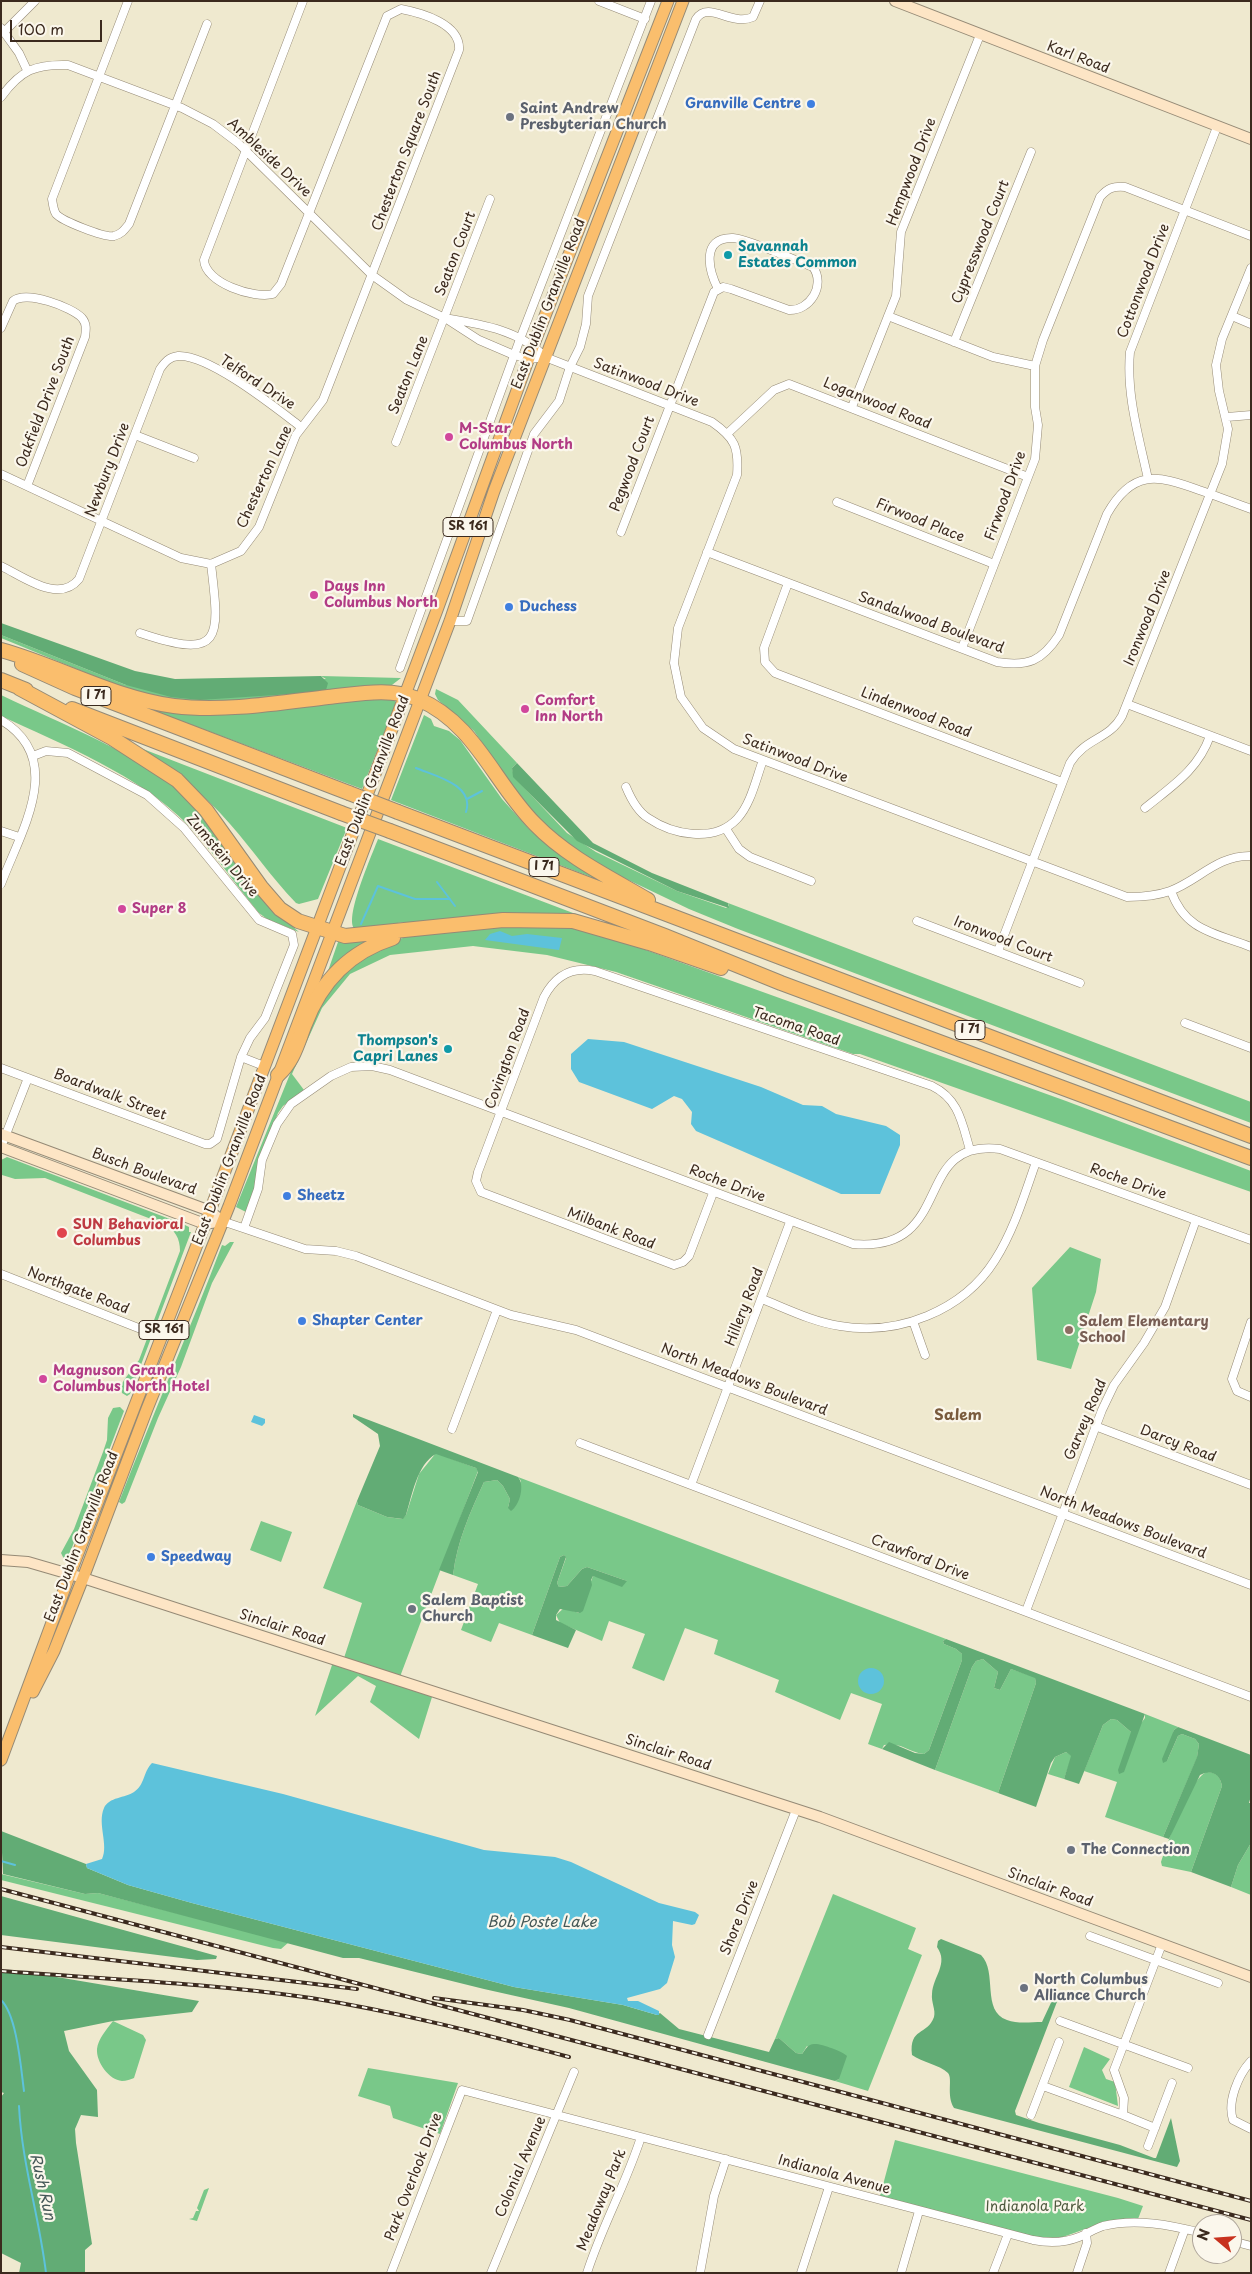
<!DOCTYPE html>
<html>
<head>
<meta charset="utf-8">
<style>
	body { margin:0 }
	#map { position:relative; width:1252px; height:2274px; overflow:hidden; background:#efe9cf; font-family:"Playpen Sans",sans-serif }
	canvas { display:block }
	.frame { position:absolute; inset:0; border:2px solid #3b2a1e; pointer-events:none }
	.north { position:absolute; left:1192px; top:2214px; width:50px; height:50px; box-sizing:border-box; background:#fbf7ec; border:1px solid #aea59a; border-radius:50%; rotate:288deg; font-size:14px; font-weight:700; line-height:20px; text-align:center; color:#3b2a1e }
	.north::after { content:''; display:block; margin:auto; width:18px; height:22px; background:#c8321e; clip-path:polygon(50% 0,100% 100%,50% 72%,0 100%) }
	.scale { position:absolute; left:10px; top:20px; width:92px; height:22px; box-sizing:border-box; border:2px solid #3b2a1e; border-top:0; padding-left:6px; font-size:15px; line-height:18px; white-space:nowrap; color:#3b2a1e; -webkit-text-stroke:4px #fbf7ec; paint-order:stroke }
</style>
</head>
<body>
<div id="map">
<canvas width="1252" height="2274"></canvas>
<div class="frame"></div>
<div class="north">N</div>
<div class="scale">100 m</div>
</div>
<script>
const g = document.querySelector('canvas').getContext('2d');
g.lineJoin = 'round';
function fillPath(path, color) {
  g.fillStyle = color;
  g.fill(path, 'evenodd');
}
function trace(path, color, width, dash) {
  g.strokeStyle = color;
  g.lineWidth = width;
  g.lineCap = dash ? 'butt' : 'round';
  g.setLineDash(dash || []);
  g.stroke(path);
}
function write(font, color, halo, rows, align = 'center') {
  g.font = font + ' "Playpen Sans",sans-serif';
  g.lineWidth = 4.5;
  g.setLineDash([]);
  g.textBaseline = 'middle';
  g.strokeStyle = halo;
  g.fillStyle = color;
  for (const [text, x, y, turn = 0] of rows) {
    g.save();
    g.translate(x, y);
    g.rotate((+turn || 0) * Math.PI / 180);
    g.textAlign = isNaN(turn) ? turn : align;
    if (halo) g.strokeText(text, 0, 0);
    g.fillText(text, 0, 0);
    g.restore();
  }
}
fillPath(new Path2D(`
	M1,635L126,685L326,679L321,676L401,678L388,688L231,701H180L147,695L111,683L1,638Z
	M436,689L458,700L517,763L512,768L514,777L567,833L596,852L677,891L726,908L729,906L728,903L1251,1102V1123L738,929L689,909L618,875L586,857L550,830L523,801L474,731L438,700L435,694Z
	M1,695C61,724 143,754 190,801C221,832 242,873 271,907C279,916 290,924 299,932L267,919L259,913C235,884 213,851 187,824C140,776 62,744 1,716Z
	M388,697L394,699L396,703L362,789L139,705L161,706Z
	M424,715L431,719L434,726L449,731L460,740L502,799L528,828L555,850L612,885L391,800Z
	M143,749L347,828L318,899L299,904L296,903C271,877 253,850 230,824C204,794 175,772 143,749Z
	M378,839L602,924L424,923C397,919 380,929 354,928C345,916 372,855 378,839Z
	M541,925L569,928L607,936L1066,1101L1251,1171V1192L860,1054H853L616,972L547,955L473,946L390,955L350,974L322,1008L292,1074L304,1090L283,1106L278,1113L257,1168L255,1188L246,1212L236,1207L316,1010L346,968L395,940L415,935L505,926Z
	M368,940V942L327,974L338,942Z
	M7,1157L183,1224L189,1227V1232H191L130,1394L127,1396L122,1393L121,1386L124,1380L139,1360L180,1251C180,1238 175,1230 164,1224L45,1178L15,1179L2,1175L1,1160Z
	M230,1242H234L212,1283L181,1367L158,1418L125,1502L122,1504L119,1502C152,1416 189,1332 222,1245L225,1246Z
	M1070,1247L1101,1259L1096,1292L1071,1369L1037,1360L1032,1288Z
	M120,1407L124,1411L68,1558L64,1559L61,1553L74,1529L103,1452L107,1440L108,1418L113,1408Z
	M436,1453L476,1468L478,1471L401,1674L404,1686L432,1697L419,1739L370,1702L376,1686L358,1676L315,1716L332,1665L344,1658L362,1603L323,1588L357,1501L358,1505L387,1517L402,1519L406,1515L419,1474Z
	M518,1477L946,1639L943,1641L944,1644L956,1649L962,1654V1660L929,1750L924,1754C906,1751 904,1743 884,1745L882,1749L868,1744L882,1704L851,1693L840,1720L775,1692L779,1680L714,1654L718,1640L685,1628L664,1681L632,1668L645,1634L609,1621L602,1641L560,1623L556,1615L564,1608L579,1613L593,1576L627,1581L587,1567L582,1569L567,1586L559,1587L557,1583L566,1558L564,1555L560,1557L532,1635L499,1623L491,1642L461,1630L478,1584L453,1575C457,1541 470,1513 484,1482L497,1480L503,1486L510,1499L508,1508L521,1481Z
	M261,1521L292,1532L281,1562L250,1550Z
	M983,1659L998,1672L994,1688L1000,1690L1011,1669L1035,1677L1036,1683L998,1793L935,1770L972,1667L976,1661Z
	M1145,1714L1178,1727L1174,1730L1167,1761L1178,1736L1182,1734L1195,1739L1199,1744L1197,1758L1163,1837L1105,1817L1117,1782L1084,1771L1103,1725L1111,1719L1117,1720L1131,1732V1736L1145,1718Z
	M1066,1752L1072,1756L1064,1779L1048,1774L1055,1757Z
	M1206,1772C1216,1772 1220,1776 1222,1786L1191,1872L1162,1866L1161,1862C1168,1842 1188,1782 1206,1772Z
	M1251,1843V1895L1231,1887L1238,1865Z
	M1,1874L85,1894L98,1893L289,1942L281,1949L273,1948L1,1880Z
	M833,1894L916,1928L908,1949L922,1955L868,2091L835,2081L839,2079L807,2046L802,2054L796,2053L779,2038L775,2039Z
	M113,2021L143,2035L146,2040L134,2078C131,2079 126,2081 122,2081C109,2080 96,2062 97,2049C98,2039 107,2029 113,2021Z
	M1084,2047L1110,2059L1102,2070L1106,2079L1115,2082L1118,2106L1069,2087Z
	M368,2068L458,2083L440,2134L393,2118L390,2106L358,2096Z
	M895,2140L1118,2198L1143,2206L1138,2219L1105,2222L1060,2238L1035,2237L880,2196Z
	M209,2188L197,2221L189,2219L193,2218L196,2211H199L197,2208L204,2190Z`), '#79c889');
fillPath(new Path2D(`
	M1,623L135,671L175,679L321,676L328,683L326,690L306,693L200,700L171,697L126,685L1,635Z
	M517,763L593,843L652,873L728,903L729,908L677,891L577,841L513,777L512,768Z
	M353,1414L518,1477C525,1485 520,1505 511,1511L508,1508L510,1499L503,1486L497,1480L484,1482C470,1513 457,1541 453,1575L439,1570L478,1472L476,1468L436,1454C417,1464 412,1496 406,1515L403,1519L387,1517L358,1505L357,1501L380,1446L378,1434L353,1417Z
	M564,1555L566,1557L557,1583L559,1587L567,1586L582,1569L587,1567L627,1581L622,1587L593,1576L591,1580L592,1585L583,1611L580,1613L560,1609L556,1615V1620L576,1630L568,1648L532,1635L560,1557Z
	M946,1639L1145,1714L1124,1772L1119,1774L1118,1770L1131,1732L1117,1720L1111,1719L1103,1725L1079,1784L1064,1779L1071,1756L1066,1752L1055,1757L1051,1763L1036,1807L998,1793L1036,1683L1035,1678L1011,1669L1000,1690L994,1688L998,1672L983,1659L976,1661L972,1667L935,1770L882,1749L889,1742L915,1753L924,1754L929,1750L962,1660V1654L956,1649L944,1644L943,1641Z
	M1178,1727L1251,1755V1796L1249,1803H1251V1843L1238,1865L1231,1887L1191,1872L1222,1786C1220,1774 1211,1769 1200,1775L1169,1839L1163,1837L1197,1757L1199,1744L1195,1739L1182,1734L1178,1736L1167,1761L1163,1763L1162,1759L1174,1730Z
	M1,1831L86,1864L87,1868L128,1885L192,1903L514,1987L623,2005L657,2015L660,2013L679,2029L769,2052L775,2039L779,2038L796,2053L802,2054C805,2050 808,2044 814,2044C820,2043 844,2052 847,2056L839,2079L835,2081L569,2008L484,1989L359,1958H343L98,1893L85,1894L3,1874Z
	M1,1896L217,1956L216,1959L197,1960L1,1935Z
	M941,1939L981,1955C998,1972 981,2011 1007,2020C1017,2024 1031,2022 1042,2022L1056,1992L1060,1994L1015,2111L1016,2115L1039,2123L1120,2145L1154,2158H1156L1171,2118L1180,2161L1177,2167L954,2108C946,2095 953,2079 948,2073C940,2065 922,2062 912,2055C909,2027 927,2036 934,2017C936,2010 931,2002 932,1994C933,1976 949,1964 937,1947L938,1941Z
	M1,1970L33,1973L199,2001L192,2012L113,2021L64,2031L69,2051L97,2090L98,2117L81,2115L75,2129L76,2143L92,2244L85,2250V2273H19L21,2263L1,2253V2097L4,2093L1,2092Z`), '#62ac75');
fillPath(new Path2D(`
	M500,931L512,936L527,934L562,938L559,950L485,940L490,934Z
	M588,1039L624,1042L761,1087L803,1105L822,1106L836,1114L886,1126L900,1135V1145L880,1194H841L696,1131L691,1124L692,1112L682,1099L674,1096L652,1109L579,1082L571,1069V1054Z
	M254,1415L265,1419V1423L262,1426L251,1422Z
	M858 1681a13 13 0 1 1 26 0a13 13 0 1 1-26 0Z
	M152,1763L283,1794L484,1850L555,1857L571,1862L659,1903L695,1912L699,1915L695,1924L692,1925L673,1921L672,1945L675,1957L667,1983L660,1989L627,1998L628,2001H638L659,2011V2015H657L623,2005L514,1987L192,1903L128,1885L87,1868L86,1864L102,1859C109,1845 97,1824 104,1808C109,1797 125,1798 134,1792C145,1785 143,1772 152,1763Z`), '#5dc2db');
trace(new Path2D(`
	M416,768C435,776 475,785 466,812
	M467,799L482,791
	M437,882L455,906
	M361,924L378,886L415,899H450
	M1,1861L15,1865
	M1,2000C17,2015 21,2069 24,2091
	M19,2106C22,2165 39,2215 46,2273`), '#5dc2db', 2);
const street = new Path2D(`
	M128,1L52,199C53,204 53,209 56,214C62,221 105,238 114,236C122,234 125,229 129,224L207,24
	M599,1L645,19
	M1,28L19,53L27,70
	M5,31L35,1
	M1,97C21,70 35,64 68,65L182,108L213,124L238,143L372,275L407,300L445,318L479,340L514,355L529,359L545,357
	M888,316L993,357L1035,366
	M1232,316L1251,324
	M445,318C480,324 520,330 545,357L712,422C735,438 739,447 737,475L678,628L674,663L681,697L703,728L734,749L1127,897C1142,897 1156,896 1170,891C1198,881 1217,855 1251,856
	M1,328L13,301C26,290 72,307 82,318C87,324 86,330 85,337L27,486
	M954,342L1031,152
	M852,407L896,296L901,232L980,35
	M1227,417L1251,415
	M728,433L774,390L789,384L1028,477
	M135,435L194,458
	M396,442L490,199
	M1,474L181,558L211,564
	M1148,479C1139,437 1126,394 1130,352L1217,127
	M837,502L994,564
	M621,532L714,292L723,287L731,289L789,310C810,311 826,285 813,267C796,261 749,239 733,238C700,237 709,271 718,289
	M707,552L997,662C1028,667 1042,661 1059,635L1107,514C1132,470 1156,474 1199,490C1217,496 1234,503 1251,509
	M211,564L241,551L259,527L296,435L323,400L459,50C461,24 422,13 401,9L387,16L281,284L273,294C254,299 205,283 204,260L303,1
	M1,566C24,577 59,604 79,579L160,369C165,362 169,357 178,356C209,354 276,408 301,427
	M788,583L764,648L765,662L775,673L1062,782
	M450,621H467L534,434L559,401L570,367L580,347L586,324L588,296L696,19C709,0 731,27 753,17L760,1
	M140,633C223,661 220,639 211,564
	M962,648L1035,459L1038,425L1035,407V366L1043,340L1100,197C1108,188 1113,186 1125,187L1251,236
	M400,668L520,339L651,1
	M1127,704L1251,751
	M1,720C67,759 21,831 1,884
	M626,787C631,799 637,811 648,818C673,835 714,843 737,819C751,804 756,779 763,760
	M1145,808C1172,786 1198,770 1210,736
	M726,829L739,849L750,857L811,881
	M1,831L19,837
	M1171,891C1185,931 1215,933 1251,947
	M917,921L1080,983
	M998,951L1070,763C1086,737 1109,740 1122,716L1222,464L1228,429L1219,391L1216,365L1222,339L1251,268
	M1185,1023L1251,1048
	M241,1057L264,1066
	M1,1068L205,1144H210L217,1139L241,1057L250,1038L265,1018L294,945L292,934L259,920L184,828L147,795L68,753L46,751L33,756
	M1,1147L28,1078
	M713,1193L689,1256L683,1262L674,1265L481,1192L476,1181L478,1172L544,997C555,976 571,966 595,971L932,1086C959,1099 962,1123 970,1150
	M222,1221L305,1249L336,1251L356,1256L511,1315L576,1330L1251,1585
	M244,1228L258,1189L262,1160L277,1124L291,1104L331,1076L351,1067L372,1066L390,1070L853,1244C957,1253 910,1138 1000,1149L1251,1240
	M1,1274L146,1331
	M762,1299C787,1309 813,1322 840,1326C898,1336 963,1311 995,1260C1014,1230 1024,1196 1036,1162
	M913,1321L925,1355
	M1251,1322L1232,1379L1237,1391L1251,1397
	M1095,1426L1251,1485
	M452,1429L497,1310
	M580,1443L1251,1697
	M691,1485L790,1222
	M1026,1611L1102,1410L1114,1385L1144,1343L1165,1307L1196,1220
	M1090,1936L1218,1983
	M1060,2021L1188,2068
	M708,2035L796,1810
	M1251,2061C1238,2075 1227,2102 1233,2120L1251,2129
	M1043,2086L1123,2115
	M1031,2115L1059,2042
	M1155,2128L1123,2115L1124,2098L1114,2070L1162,1944
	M1148,2146L1172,2083
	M1232,2241L1251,2246
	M391,2273L462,2090L1033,2240C1048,2243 1064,2243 1079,2237C1087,2234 1094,2229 1103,2226C1136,2218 1170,2225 1202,2233
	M491,2273L574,2072
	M587,2273C602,2226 626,2184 641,2137
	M700,2273L714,2196L726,2159
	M801,2273L829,2187
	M901,2273L919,2211
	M993,2273L1008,2234
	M1077,2273L1087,2243L1086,2233
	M1169,2273L1185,2229`);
const secondary = new Path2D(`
	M895,1L1251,139
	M1,1134L210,1211L222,1221
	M1,1147L205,1224L222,1221
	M1,1560L28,1562L83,1578L820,1817L1251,1977`);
const primary = new Path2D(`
	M33,1692L54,1651L83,1578L147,1409L229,1206L450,621L494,491L683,1
	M1,1760L70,1574L205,1224L437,610L534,344L668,1`);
const highway = new Path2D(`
	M1,650C59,666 114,698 174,706C224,712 278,703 328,697C358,694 390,687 418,699C475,723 494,783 535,824C567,857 609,877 648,900
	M22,664L75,688L349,793
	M1,680L26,690
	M19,688L112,738L177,780L206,810L261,887L280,909L298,921L345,936L503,920L573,921L649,943L721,968
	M72,709L341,813
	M398,812L1251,1136
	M390,831L665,936L781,983L1251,1158
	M278,1075C294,1060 297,1044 305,1024C321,981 349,952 393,938`);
trace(street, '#958a76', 9);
trace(secondary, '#958a76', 12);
trace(primary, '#958a76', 13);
trace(highway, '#958a76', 16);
trace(street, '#fff', 8);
trace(secondary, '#fde5c5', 10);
trace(primary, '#fabe6d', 11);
trace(highway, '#fabe6d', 14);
const rail = new Path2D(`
	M1,1889L1251,2220
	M1,1947L357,1989
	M1,1971C104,1979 209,1983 311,1998C398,2012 484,2034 569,2057
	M434,1998L523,2010L570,2020L1251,2201`);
trace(rail, '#3b2a1e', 4);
trace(rail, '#fbf7ec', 2, [5.5]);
const highwayBridge = new Path2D(`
	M349,793L398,812
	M341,813L390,831`);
trace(highwayBridge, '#958a76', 16, []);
trace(highwayBridge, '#fabe6d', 14);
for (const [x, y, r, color] of [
	[811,104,5,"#3f7fe0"],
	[510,117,5,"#6b7280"],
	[728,255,5,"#0f9aa8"],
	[449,437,5,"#d1479c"],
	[314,595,5,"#d1479c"],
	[509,607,5,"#3f7fe0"],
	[525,709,5,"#d1479c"],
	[122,909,5,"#d1479c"],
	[448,1049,5,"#0f9aa8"],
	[287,1196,5,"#3f7fe0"],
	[62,1233,6,"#e0444e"],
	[302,1321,5,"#3f7fe0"],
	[1069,1330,5,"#8d6e63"],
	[43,1379,5,"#d1479c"],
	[151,1557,5,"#3f7fe0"],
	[412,1609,5,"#6b7280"],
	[1071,1850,5,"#6b7280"],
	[1024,1988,5,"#6b7280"]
]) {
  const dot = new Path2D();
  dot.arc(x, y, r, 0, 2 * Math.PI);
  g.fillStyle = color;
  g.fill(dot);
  trace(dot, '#fbf7ec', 2);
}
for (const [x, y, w] of [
	[468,527,50],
	[96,696,30],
	[544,867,30],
	[970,1030,30],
	[164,1330,50]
]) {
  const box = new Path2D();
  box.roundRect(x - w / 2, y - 9.5, w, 19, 4);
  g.fillStyle = '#fbf7ec';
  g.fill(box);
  trace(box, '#3b2a1e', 1);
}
write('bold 12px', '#3b2a1e', null, [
	["SR 161",468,527],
	["I 71",96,696],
	["I 71",544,867],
	["I 71",970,1030],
	["SR 161",164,1330]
]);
write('14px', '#3b2a1e', '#fbf7ec', [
	["Karl Road",1078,58,21],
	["Chesterton Square South",407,151,-69],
	["Ambleside Drive",269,158,43],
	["Hempwood Drive",912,172,-69],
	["Cypresswood Court",981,242,-68],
	["Seaton Court",456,254,-69],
	["Cottonwood Drive",1144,281,-69],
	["East Dublin Granville Road",549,304,-69],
	["Seaton Lane",409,375,-68],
	["Telford Drive",257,383,33],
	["Satinwood Drive",646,383,21],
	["Oakfield Drive South",46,402,-69],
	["Loganwood Road",877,404,22],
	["Pegwood Court",633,464,-69],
	["Newbury Drive",108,470,-69],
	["Chesterton Lane",265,477,-65],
	["Firwood Drive",1006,496,-70],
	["Firwood Place",920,521,22],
	["Ironwood Drive",1148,618,-68],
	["Sandalwood Boulevard",931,623,20],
	["Lindenwood Road",916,713,21],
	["Satinwood Drive",795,759,21],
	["East Dublin Granville Road",373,781,-69],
	["Zumstein Drive",222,856,50],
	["Ironwood Court",1003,940,21],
	["Tacoma Road",796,1027,19],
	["Covington Road",508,1059,-70],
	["Boardwalk Street",110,1095,21],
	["East Dublin Granville Road",230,1160,-69],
	["Busch Boulevard",144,1172,20],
	["Roche Drive",1128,1182,20],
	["Roche Drive",727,1184,21],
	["Milbank Road",611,1229,21],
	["Northgate Road",78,1291,21],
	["Hillery Road",745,1307,-69],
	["North Meadows Boulevard",744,1380,21],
	["Garvey Road",1086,1420,-67],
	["Darcy Road",1178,1444,21],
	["North Meadows Boulevard",1123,1523,21],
	["East Dublin Granville Road",82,1537,-69],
	["Crawford Drive",920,1558,21],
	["Sinclair Road",282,1628,18],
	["Sinclair Road",668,1753,18],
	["Sinclair Road",1050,1888,20],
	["Shore Drive",740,1918,-68],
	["Colonial Avenue",521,2167,-67],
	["Indianola Avenue",834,2175,15],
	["Park Overlook Drive",414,2177,-69],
	["Meadoway Park",602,2200,-68]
]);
write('bold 14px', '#366cbe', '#fbf7ec', [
	["Granville Centre",801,104,"right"],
	["Duchess",519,607],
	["Sheetz",297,1196],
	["Shapter Center",312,1321],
	["Speedway",161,1557]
], 'left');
write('bold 14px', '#5b616d', '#fbf7ec', [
	["Saint Andrew",520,109],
	["Presbyterian Church",520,125],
	["Salem Baptist",422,1601],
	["Church",422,1617],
	["The Connection",1081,1850],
	["North Columbus",1034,1980],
	["Alliance Church",1034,1996]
], 'left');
write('bold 14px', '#0d838f', '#fbf7ec', [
	["Savannah",738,247],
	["Estates Common",738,263],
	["Thompson's",438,1041,"right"],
	["Capri Lanes",438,1057,"right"]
], 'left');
write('bold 14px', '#b23c85', '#fbf7ec', [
	["M-Star",459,429],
	["Columbus North",459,445],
	["Days Inn",324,587],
	["Columbus North",324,603],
	["Comfort",535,701],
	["Inn North",535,717],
	["Super 8",132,909],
	["Magnuson Grand",53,1371],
	["Columbus North Hotel",53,1387]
], 'left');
write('bold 14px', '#be3a42', '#fbf7ec', [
	["SUN Behavioral",73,1225],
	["Columbus",73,1241]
], 'left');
write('bold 14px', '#785e54', '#fbf7ec', [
	["Salem Elementary",1079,1322],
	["School",1079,1338]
], 'left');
write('14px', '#4e593e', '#fbf7ec', [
	["Indianola Park",1035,2207]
]);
write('bold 15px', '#7a5b3e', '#fbf7ec', [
	["Salem",958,1416]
]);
write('italic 15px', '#455857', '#fbf7ec', [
	["Bob Poste Lake",542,1923],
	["Rush Run",42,2187,77]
]);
</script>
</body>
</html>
